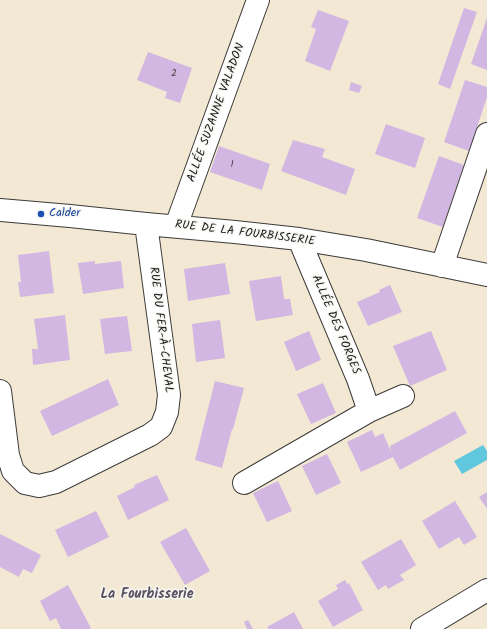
<!DOCTYPE html>
<html>
<head>
<meta charset="utf-8">
<style>
	body { margin:0 }
	canvas { display:block; background:#f3e8d4 }
</style>
</head>
<body>
<canvas width="487" height="629"></canvas>
<script>
const g = document.querySelector('canvas').getContext('2d');
g.lineJoin = 'round';
function fillPath(path, color) {
  g.fillStyle = color;
  g.fill(path, 'evenodd');
}
function trace(path, color, width, dash) {
  g.strokeStyle = color;
  g.lineWidth = width;
  g.lineCap = dash ? 'butt' : 'round';
  g.setLineDash(dash || []);
  g.stroke(path);
}
function write(font, color, halo, rows, align = 'center') {
  g.font = font + ' Kalam,sans-serif';
  g.lineWidth = 3;
  g.setLineDash([]);
  g.textBaseline = 'middle';
  g.strokeStyle = halo;
  g.fillStyle = color;
  for (const [text, x, y, turn = 0] of rows) {
    g.save();
    g.translate(x, y);
    g.rotate((+turn || 0) * Math.PI / 180);
    g.textAlign = isNaN(turn) ? turn : align;
    if (halo) g.strokeText(text, 0, 0);
    g.fillText(text, 0, 0);
    g.restore();
  }
}
fillPath(new Path2D(`
	M483,445L487,451V460L462,474L454,461Z`), '#61c7de');
fillPath(new Path2D(`
	M464,8L477,12L450,89L438,84Z
	M318,10L349,21L330,71L305,61L316,29L311,27Z
	M487,18V70L471,64Z
	M148,52L192,68L180,103L165,98L167,92L137,80Z
	M465,80L487,87V97L469,151L444,142Z
	M351,82L362,86L359,93L349,90Z
	M386,124L425,138L415,168L375,154Z
	M293,140L325,149L322,157L355,169L346,195L281,171Z
	M219,146L270,164L262,190L210,172Z
	M439,156L464,165L443,227L417,218Z
	M49,251L54,293L20,297L18,282H21L18,255Z
	M95,261V264L121,261L124,288L83,294L78,263Z
	M225,263L230,294L188,301L184,269Z
	M281,276L284,299H290L293,315L256,321L249,281Z
	M390,285L402,312L368,326L357,302L380,292L379,290Z
	M65,315L70,360L33,365L32,349H38L34,319Z
	M127,316L132,351L105,354L100,319Z
	M220,320L225,358L196,362L192,324Z
	M309,331L321,360L296,371L284,342Z
	M431,331L447,370L410,386L393,346Z
	M108,379L119,405L52,436L40,411Z
	M215,381L244,388L233,429H232L222,468L195,460Z
	M323,383L336,413L311,424L297,394Z
	M455,411L467,433L400,470L393,457L361,472L347,442L372,430L375,437L383,433L391,452L390,446Z
	M327,454L341,483L316,495L302,466Z
	M157,475L169,500L128,520L117,496L135,487L134,485Z
	M278,481L292,511L267,522L253,493Z
	M487,492V509L479,497Z
	M455,501L477,537L464,545L459,537L439,549L422,521Z
	M96,511L109,537L68,557L55,530Z
	M186,528L210,571L185,585L160,542Z
	M0,534L41,555L32,573L23,569L19,577L0,567Z
	M401,539L416,565L400,575L404,580L388,589L386,585L378,590L361,562Z
	M345,580L347,584L349,583L363,610L333,627L318,601L338,589L336,585Z
	M68,585L91,628L90,629H61L56,618L50,621L40,601Z
	M294,612L303,629H269L267,627Z
	M248,620L253,629H247L244,622Z`), '#d1b7e1');
const minor = new Path2D(`
	M0,210L70,216L146,224L235,232L299,239L366,250L487,275
	M176,226L258,0
	M442,266L487,134
	M0,391L8,455L13,471L25,483L39,486L56,482L150,435L161,427L167,412L169,395L146,224
	M369,411L403,396
	M244,483L369,411L358,379L299,239
	M422,629L487,590`);
trace(minor, '#3c3b38', 24);
trace(minor, '#fff', 22);
for (const [x, y, r, color] of [
	[41,214,4,"#1a4fb4"]
]) {
  const dot = new Path2D();
  dot.arc(x, y, r, 0, 2 * Math.PI);
  g.fillStyle = color;
  g.fill(dot);
  trace(dot, '#f6f6f2', 1.5);
}
write('10px', '#49434d', null, [
	["2",174,74],
	["1",232,165]
]);
write('12px', '#1c1c1c', '#f6f6f2', [
	["ALLÉE SUZANNE VALADON",217,113,-70],
	["RUE DE LA FOURBISSERIE",245,234,7],
	["ALLÉE DES FORGES",335,325,67],
	["RUE DU FER-À-CHEVAL",160,330,83]
]);
write('12px', '#164399', '#f6f6f2', [
	["Calder",49,214]
], 'left');
write('bold 14px', '#5b5261', '#f6f6f2', [
	["La Fourbisserie",147,596]
]);
</script>
</body>
</html>
